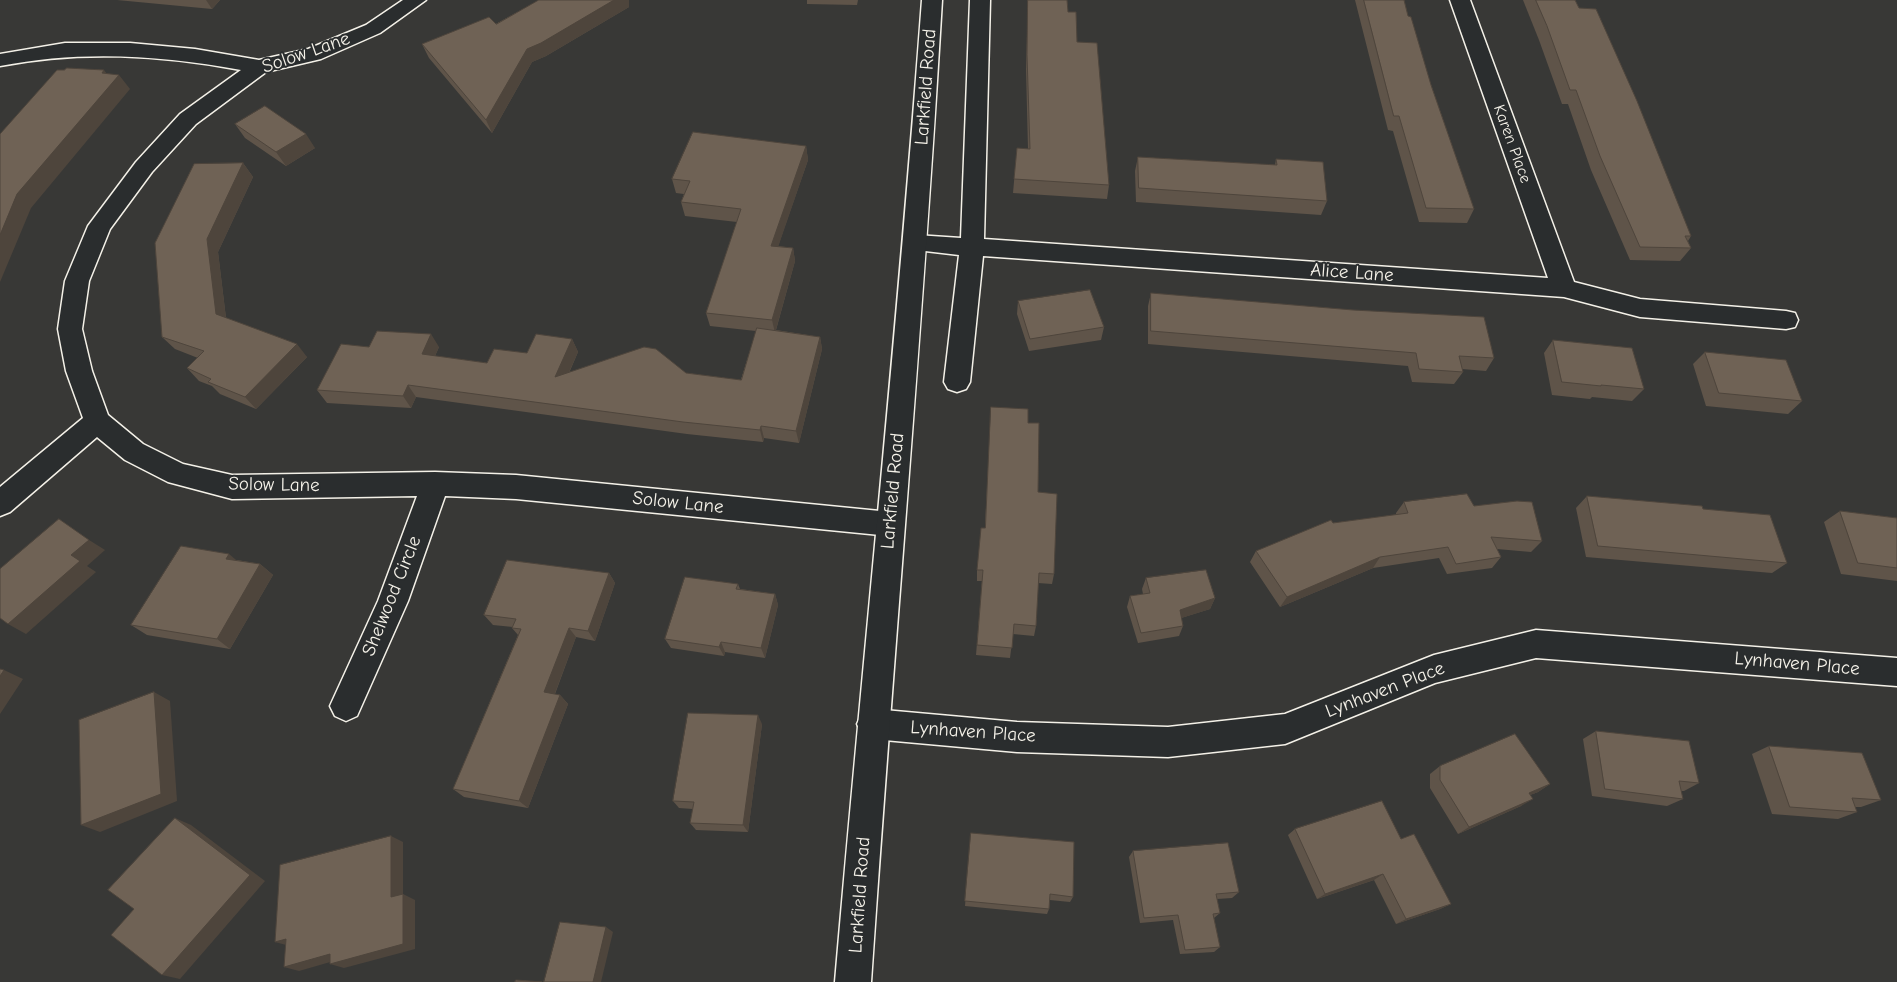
<!DOCTYPE html>
<html>
<head>
<meta charset="utf-8">
<style>
	body { margin:0 }
	canvas { display:block; background:#383836 }
</style>
</head>
<body>
<canvas width="1897" height="982"></canvas>
<script>
const g = document.querySelector('canvas').getContext('2d');
g.lineJoin = 'round';
function trace(path, color, width, dash) {
  g.strokeStyle = color;
  g.lineWidth = width;
  g.lineCap = dash ? 'butt' : 'round';
  g.setLineDash(dash || []);
  g.stroke(path);
}
function fillPath(path, color) {
  g.fillStyle = color;
  g.fill(path, 'evenodd');
}
function write(font, color, halo, rows, align = 'center') {
  g.font = font + ' "Comic Neue",sans-serif';
  g.lineWidth = 4;
  g.setLineDash([]);
  g.textBaseline = 'middle';
  g.strokeStyle = halo;
  g.fillStyle = color;
  for (const [text, x, y, turn = 0] of rows) {
    g.save();
    g.translate(x, y);
    g.rotate((+turn || 0) * Math.PI / 180);
    g.textAlign = isNaN(turn) ? turn : align;
    if (halo) g.strokeText(text, 0, 0);
    g.fillText(text, 0, 0);
    g.restore();
  }
}
const street = new Path2D(`
	M403,0H426L380,33L321,59L266,72L196,124L152,172L110,229L89,281L82,329L92,371L108,415L143,444L183,464L232,475L435,472L516,475L890,512L900,515L904,524L900,533L890,536L516,499L445,496L408,601L357,716L346,721L335,716L330,706L378,601L417,496L232,499L168,482L125,460L97,437L10,512L0,516V487L83,418L66,371L58,329L65,281L88,226L136,162L180,114L241,70C160,55 81,50 0,66V54L65,43H130L195,49L259,60L308,49L366,25Z
	M970,0H990L984,239L1548,278L1450,0H1470L1574,282L1640,299L1786,311L1795,313L1798,320L1795,327L1786,329L1640,317L1564,297L983,256L970,382L966,389L957,392L948,389L944,382L959,255L908,249L904,243L908,237L916,235L961,238Z
	M1536,630L1897,658V686L1536,658L1435,683L1285,744L1168,757L1017,752L873,739L862,735L857,724L862,713L873,709L1017,722L1168,727L1285,714L1434,655Z`);
const secondary = new Path2D(`
	M922,0H942C923,328 893,655 871,982H835C863,655 898,328 922,0Z`);
trace(street, '#f4f1e8', 3);
trace(secondary, '#f4f1e8', 3);
fillPath(street, '#2a2d2e');
fillPath(secondary, '#2a2d2e');
fillPath(new Path2D(`
	M117,0H220L212,9Z
	M539,0H629V7L546,56L532,62L492,133L429,58L422,44L496,24Z
	M807,0H858L857,5L807,4Z
	M1028,0H1067L1068,12L1109,185L1107,199L1013,193L1017,148L1028,149L1026,69Z
	M1355,0H1404L1408,16L1431,85L1474,209L1467,223L1419,222L1393,131L1388,130Z
	M1523,0H1575L1691,236L1688,241L1691,248L1680,261L1630,260L1591,170L1568,104H1562L1539,40Z
	M235,124L315,148L286,166L245,138Z
	M806,146L808,160L778,246L793,248L795,261L776,330L820,337L822,349L799,443L764,438L763,442L687,434L416,397L411,408L327,403L317,390L369,347H439L435,356L487,363L527,353L572,339L578,352L569,373H686L741,380L756,331L710,326L706,313L737,222L685,216L681,202L684,194L676,193L672,179Z
	M1138,157L1275,165L1276,159L1327,201L1321,215L1136,202L1135,171Z
	M243,163L253,177L218,252L226,318L307,357L256,409L220,394L212,386L199,381L187,368L198,358L175,349L162,337Z
	M1151,293L1494,358L1486,371L1462,369L1463,372L1454,384L1412,382L1408,366L1148,344V306Z
	M1018,301L1104,327L1101,340L1029,351L1017,314Z
	M1553,340L1644,389L1632,401L1592,397L1590,399L1552,395L1544,353Z
	M1705,352L1802,401L1788,414L1706,406L1693,364Z
	M1028,423L1038,492L1054,574L1052,584L1038,583L1036,626L1034,636L1013,634L1010,658L976,655L982,581H977V570L985,528Z
	M1587,496L1703,509L1787,563L1772,573L1586,557L1576,508Z
	M1404,502L1474,506L1542,541L1531,552L1497,549L1501,557L1492,568L1447,574L1439,558L1373,568L1280,607L1250,562L1256,551L1333,523L1396,515V513Z
	M1840,511L1897,518V581L1841,574L1824,522Z
	M237,560L260,564L273,575L230,649L147,635L131,625Z
	M609,573L615,583L595,641L576,637L555,694L560,695L568,704L528,808L464,797L453,789L518,635L512,628L513,627L493,625L484,615Z
	M1146,578L1215,598L1210,609L1181,618L1183,626L1179,636L1138,643L1127,607L1130,596L1143,594L1142,589Z
	M738,584L740,589L775,594L778,605L765,658L725,652L724,656L671,648L665,639Z
	M762,724L748,832L696,830L690,823L693,809L679,808L673,801Z
	M1596,731L1699,783L1684,791H1681L1683,799L1667,806L1592,796L1583,739Z
	M1769,746L1881,800L1861,807H1855L1857,812L1838,819L1772,814L1752,754Z
	M1440,766L1550,784L1538,792L1530,795L1521,806L1458,834L1430,788V774Z
	M1295,829L1401,839L1451,904L1440,909L1396,924L1374,880L1317,899L1288,835Z
	M971,833L1073,897L1070,902L1050,900L1049,909L1047,914L965,906Z
	M1133,851L1239,892L1232,898L1217,899L1220,913L1214,918L1220,947L1214,952L1180,954L1173,920L1140,923L1129,857Z`), '#5f5449');
fillPath(new Path2D(`
	M206,0H220L212,9Z
	M614,0H629V7L546,56L532,62L492,133L486,120L527,49Z
	M104,70L113,82L119,75L130,89L31,208L0,282V235L17,194Z
	M306,134L315,148L286,166L276,152Z
	M806,146L808,160L774,259L771,246Z
	M243,163L253,177L218,252L227,327L216,314L207,239Z
	M793,248L795,261L775,333L772,320Z
	M431,334L439,347L430,367L422,354Z
	M820,337L822,349L799,443L796,431Z
	M572,339L578,352L561,390L555,377Z
	M297,344L307,357L256,409L245,397Z
	M408,385L416,397L411,408L403,396Z
	M761,426L764,438L763,442L760,430Z
	M89,540L105,550L87,566L96,572L26,634L8,624L71,555Z
	M229,554L242,565L226,559Z
	M1380,557L1373,568L1280,607L1287,597Z
	M260,564L273,575L230,649L217,639Z
	M609,573L615,583L595,641L588,631Z
	M775,594L778,605L765,658L761,648Z
	M1215,598L1210,609L1175,620L1180,610Z
	M569,628L576,637L552,701L544,692Z
	M721,642L725,652L724,656L719,647Z
	M4,670L23,679L0,714V676Z
	M154,692L170,701L177,801L100,832L81,825Z
	M560,695L568,704L528,808L519,801Z
	M758,715L762,724L748,832L743,825Z
	M1550,784L1538,792L1517,800L1529,793Z
	M1533,799L1521,806L1458,834L1469,827Z
	M175,818L191,825L265,881L180,979L162,975Z
	M391,836L403,842V903L391,897Z
	M1383,874L1374,880L1317,899L1325,894Z
	M403,894L415,900V949L344,968L330,964Z
	M1451,904L1440,909L1396,924L1406,919Z
	M606,927L613,932L601,982H593Z
	M286,939L290,946L275,942Z
	M330,954L344,958L299,971L284,967Z`), '#4e453c');
const building = new Path2D(`
	M539,0H614L541,43L527,49L486,120L422,44L489,17L496,24Z
	M1028,0H1067L1068,12H1076L1077,42L1097,43L1109,185L1014,179L1017,148L1030,149L1027,55Z
	M1364,0H1404L1408,16L1411,17L1431,85L1474,209L1426,208L1399,116H1394Z
	M1536,0H1575L1579,8L1596,9L1637,101L1691,236H1685L1691,248L1640,247L1600,156L1576,90H1570L1547,26Z
	M67,68L104,70L102,73L119,75L17,194L0,235V134L57,70H64Z
	M265,106L306,134L276,152L235,124Z
	M693,132L806,146L771,246L793,248L772,320L706,313L741,209L681,202L690,181L672,179Z
	M1138,157L1277,165L1276,159L1323,162L1327,201L1139,188Z
	M243,163L207,239L216,314L297,344L245,397L208,382L211,379L187,368L204,351L162,337L155,243L194,164Z
	M1090,290L1104,327L1030,339L1018,301Z
	M1151,293L1353,310L1484,317L1494,358L1459,356L1463,372L1419,369L1416,353L1151,331Z
	M757,328L820,337L796,431L761,426L760,430L683,422L408,385L403,396L317,390L341,344L369,347L377,331L431,334L422,354L487,363L494,349L527,353L536,334L572,339L555,377L644,347L656,349L686,373L741,380Z
	M1553,340L1632,348L1644,389L1601,385V386L1562,382Z
	M1705,352L1786,360L1802,401L1719,393Z
	M991,407L1028,409V423H1039L1038,492L1057,494L1054,574L1039,573L1036,626L1014,624L1012,648L977,645L983,570H977L981,528H985Z
	M1467,494L1474,506L1517,501L1532,502L1542,541L1491,537L1501,557L1456,564L1448,547L1380,557L1287,597L1256,551L1331,520L1333,523L1408,513L1404,502Z
	M1587,496L1702,506L1703,509L1770,515L1787,563L1598,546Z
	M1840,511L1897,518V568L1858,563Z
	M59,519L89,540L71,555L80,561L8,624L0,618V569Z
	M181,546L229,554L226,559L260,564L217,639L131,625Z
	M507,560L609,573L588,631L569,628L544,692L560,695L519,801L453,789L521,629L512,628L516,619L484,615Z
	M1206,570L1215,598L1180,610L1183,626L1141,633L1130,596L1150,593L1146,578Z
	M685,577L738,584L736,589L775,594L761,648L721,642L719,647L665,639Z
	M0,669L4,670L0,676Z
	M154,692L161,794L81,825L79,720Z
	M688,713L758,715L743,825L690,823L694,802L673,801Z
	M1596,731L1689,741L1699,783L1679,781L1683,799L1605,789Z
	M1515,734L1550,784L1529,793L1533,799L1469,827L1440,780V766Z
	M1769,746L1862,753L1881,800L1852,798L1857,812L1790,807Z
	M1382,801L1401,839L1414,834L1451,904L1406,919L1383,874L1325,894L1295,829Z
	M175,818L250,875L162,975L111,935L134,909L108,890Z
	M971,833L1074,842L1073,897L1050,894L1049,909L965,901Z
	M391,836V897L403,894V944L330,964V954L284,967L286,939L275,942L280,865Z
	M1228,843L1239,892L1216,894L1220,913L1213,914L1220,947L1185,950L1178,915L1144,918L1133,851Z
	M560,922L606,927L593,982H544Z
	M516,980L542,982H515Z`);
fillPath(building, '#6f6255');
trace(building, '#4e453c', 1);
write('16px', '#f4f1e8', '#2a2d2e', [
	["Karen Place",1512,144,70]
]);
write('19px', '#f4f1e8', '#2a2d2e', [
	["Solow Lane",306,53,-19],
	["Larkfield Road",926,87,-86],
	["Alice Lane",1352,273,4],
	["Solow Lane",274,485,1],
	["Larkfield Road",893,491,-85],
	["Solow Lane",678,503,6],
	["Shelwood Circle",392,596,-68],
	["Lynhaven Place",1797,664,5],
	["Lynhaven Place",1385,690,-21],
	["Lynhaven Place",973,732,4],
	["Larkfield Road",860,895,-86]
]);
</script>
</body>
</html>
